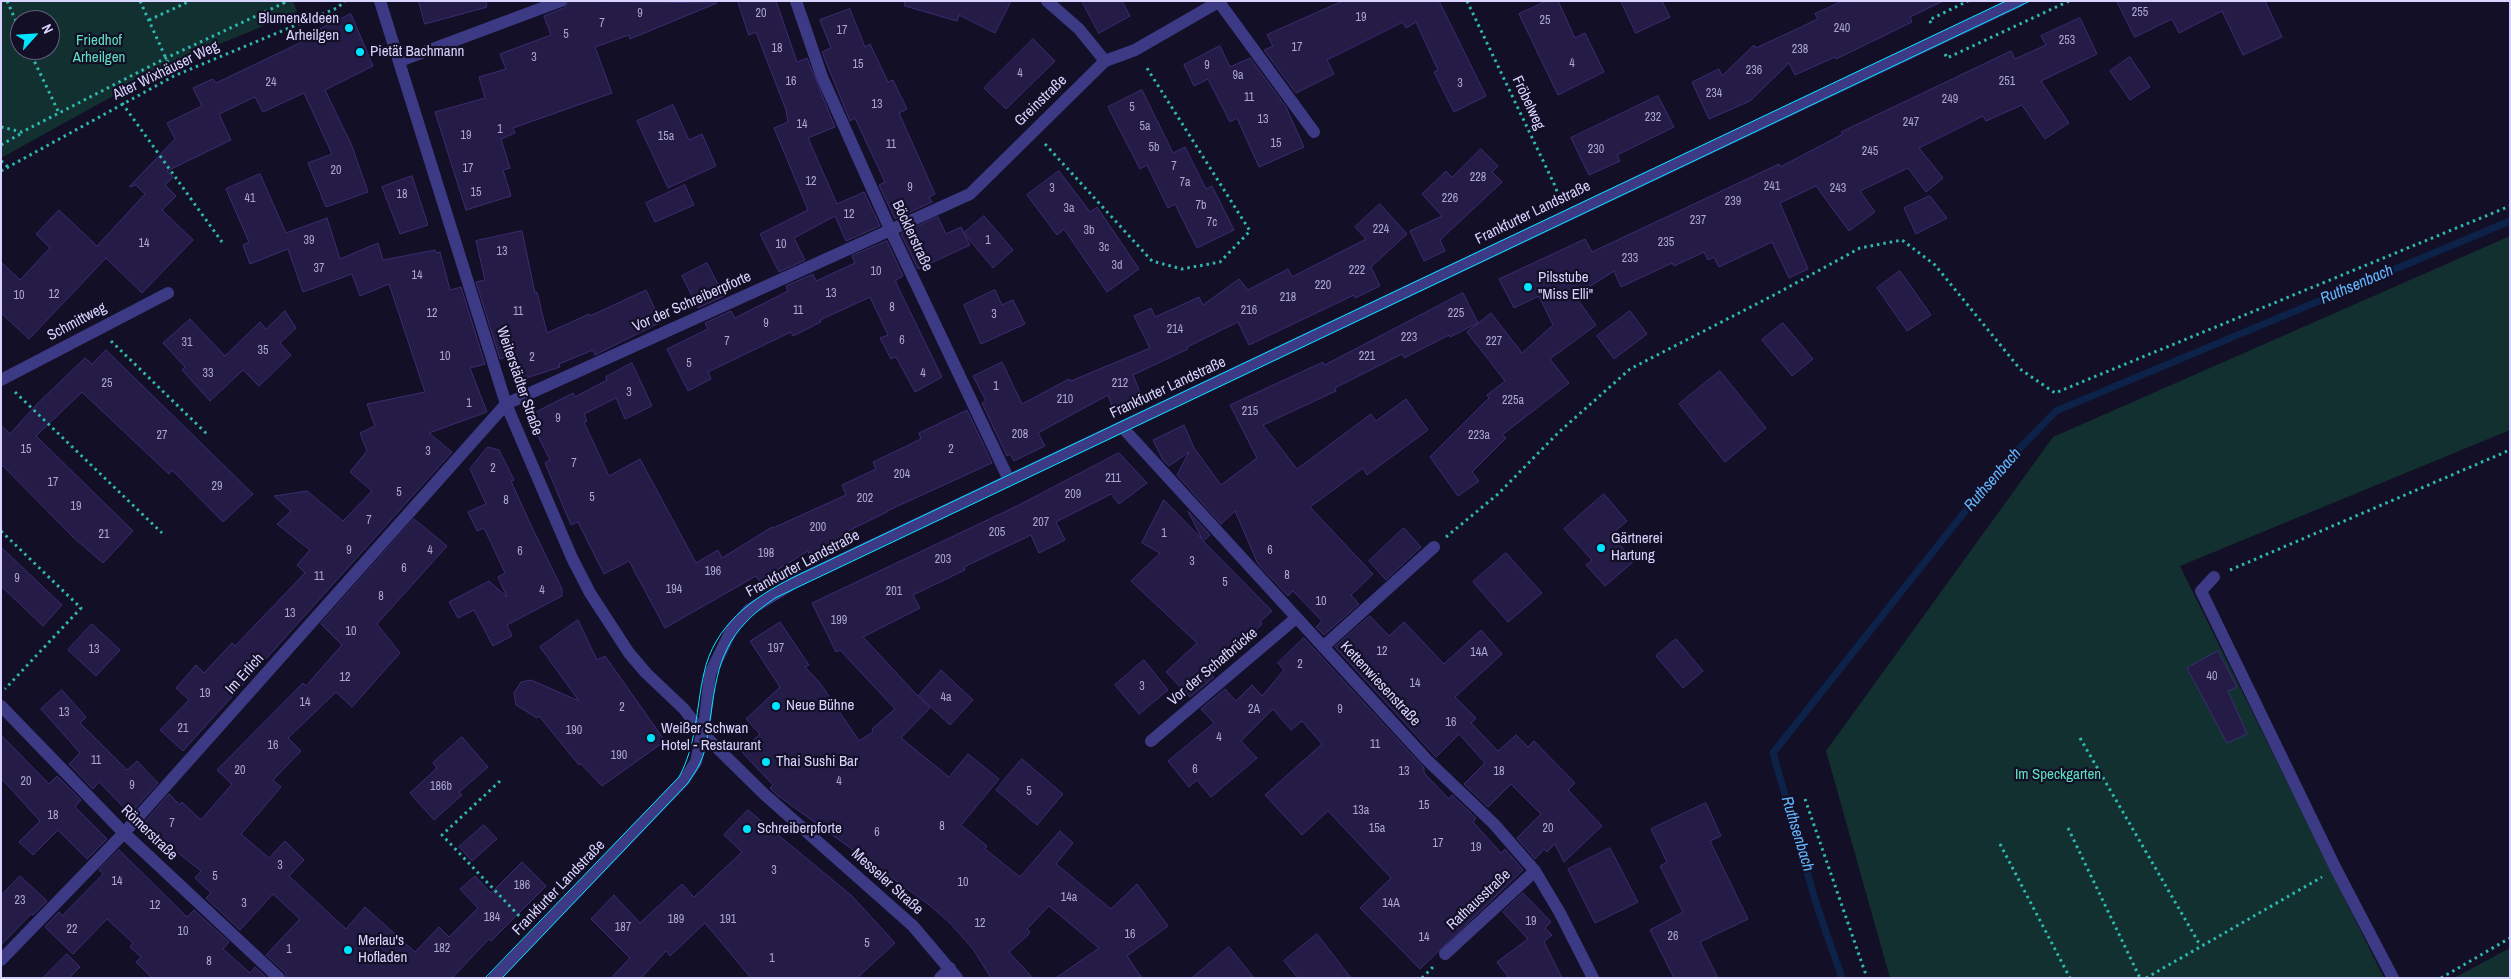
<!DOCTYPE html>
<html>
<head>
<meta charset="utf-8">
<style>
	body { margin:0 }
	#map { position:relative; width:2511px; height:979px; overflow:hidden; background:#130f26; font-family:"Archivo Narrow",sans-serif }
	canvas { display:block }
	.frame { position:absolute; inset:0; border:2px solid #d9d4ff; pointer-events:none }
	.north { position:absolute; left:10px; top:10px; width:50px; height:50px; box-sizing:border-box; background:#130f26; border:1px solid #625e7d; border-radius:50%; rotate:64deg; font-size:14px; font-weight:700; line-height:20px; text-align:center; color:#d9d4ff }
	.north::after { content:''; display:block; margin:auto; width:18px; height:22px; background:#00e5ff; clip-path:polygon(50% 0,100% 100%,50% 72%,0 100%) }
</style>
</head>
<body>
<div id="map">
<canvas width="2511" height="979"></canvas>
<div class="frame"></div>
<div class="north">N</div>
</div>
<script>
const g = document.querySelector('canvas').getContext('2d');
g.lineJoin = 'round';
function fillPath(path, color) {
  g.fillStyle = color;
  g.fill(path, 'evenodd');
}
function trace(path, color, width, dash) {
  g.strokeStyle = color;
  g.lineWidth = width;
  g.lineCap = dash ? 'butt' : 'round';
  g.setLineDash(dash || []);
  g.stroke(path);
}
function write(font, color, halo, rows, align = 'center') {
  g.font = font + ' "Archivo Narrow",sans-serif';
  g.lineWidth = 4.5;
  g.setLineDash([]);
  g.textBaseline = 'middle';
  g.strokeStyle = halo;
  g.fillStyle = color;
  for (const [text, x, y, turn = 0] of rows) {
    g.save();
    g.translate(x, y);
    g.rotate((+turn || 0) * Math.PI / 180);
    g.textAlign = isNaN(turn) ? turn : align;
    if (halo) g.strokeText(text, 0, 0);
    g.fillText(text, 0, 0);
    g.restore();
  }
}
fillPath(new Path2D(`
	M1,1H293L297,12L169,65L1,158ZM20,20H50V50H20Z
	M2510,236V430L2180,566L2384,978H1890L1826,751L2053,437Z
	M2510,948V978H2454Z`), '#12302f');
trace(new Path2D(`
	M1842,978L1816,903L1773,753L1994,475L2056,411L2510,221`), '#0c2248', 7);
const building = new Path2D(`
	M419,1H486L487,7L425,24Z
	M569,1L717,3L630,39L629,35L595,47L612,93L513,128L515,133L501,139L510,168L503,170L511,196L466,210L435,112L485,98L479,77L506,69L500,54L551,35L544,16L564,8Z
	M738,1H776L797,62L807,58L835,127L808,138L837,204L864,192L880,226L846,241L835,216L794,238L805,260L779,272L760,234L808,210L774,128L788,122L786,110L756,32L749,35Z
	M905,1H1011L995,33L959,15L957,21L905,6Z
	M1082,1H1122L1130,16L1099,33Z
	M1343,1H1439L1486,96L1454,112L1434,72L1438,70L1416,22L1406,28L1403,22L1327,60L1334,74L1296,93L1264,50L1273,46L1267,35Z
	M1547,1H1558L1575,38L1585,33L1604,72L1558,95L1519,14Z
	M1621,1H1662L1670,17L1636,33Z
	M1843,1H1943L1910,17L1912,22L1836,59L1835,57L1795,75L1789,63L1750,101L1709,119L1692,82L1719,69L1722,76L1754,45L1756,48L1818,19L1815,14Z
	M2117,1H2265L2282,37L2243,55L2222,11L2179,33L2172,19L2135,37Z
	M850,9L865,47L870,44L888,82L893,80L907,109L899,113L935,194L929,197L932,202L895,219L879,185L885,182L855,118L850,121L822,52L831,48L820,20Z
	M351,14L373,66L325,90L352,146L368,192L326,207L308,163L332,154L304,93L263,112L255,97L219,114L231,140L167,171L173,177L165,185L176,196L162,210L193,240L142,293L106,258L29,339L1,313V262L20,280L50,248L36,234L59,210L97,246L145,194L136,185L129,187L175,139L167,123L202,106L193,88L213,79L216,83L306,40L304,37Z
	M2080,18L2097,54L2041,81L2069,123L2045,139L2022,105L1986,121L1983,116L1919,148L1943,178L1926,192L1908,168L1860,191L1875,212L1849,231L1816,186L1780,203L1808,269L1789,278L1772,242L1719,267L1714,257L1708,260L1704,252L1674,266L1672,263L1621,287L1614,271L1575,296L1596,325L1550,359L1569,383L1502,435L1506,438L1472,472L1479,481L1458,496L1430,457L1489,398L1487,395L1505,381L1467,332L1491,313L1522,353L1553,325L1539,296L1514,308L1499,279L1585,239L1592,252L1779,164L1780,167L1843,134L1841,132L2011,51L2015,59L2046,45L2041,36Z
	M1033,39L1055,61L1006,109L984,88Z
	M1220,46L1230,67L1250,58L1286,107L1304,147L1259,167L1237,118L1230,122L1208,79L1194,86L1184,65Z
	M2130,57L2150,87L2130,100L2110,71Z
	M1142,90L1173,153L1185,147L1206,189L1212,186L1234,230L1197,248L1175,204L1168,208L1147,165L1140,169L1108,107Z
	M1658,96L1674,127L1617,155L1620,161L1589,175L1571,138Z
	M673,105L689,140L702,134L716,166L668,188L637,121Z
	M1481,149L1498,166L1492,172L1502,182L1440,240L1445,251L1424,261L1410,231L1442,216L1422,194L1446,171L1452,177Z
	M1059,171L1090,212L1097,207L1139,269L1107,292L1064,229L1057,235L1027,195Z
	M260,174L286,233L327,218L340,259L378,243L383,260L435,250L436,253L440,252L450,290L461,287L485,364L470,368L487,412L429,433L452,452L183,751L160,730L189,700L176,688L196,665L204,673L232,643L235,646L305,573L297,565L310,550L277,524L291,511L274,496L307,491L343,521L372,491L350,472L367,451L360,433L375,426L367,404L425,392L389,284L360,296L352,274L303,292L288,249L250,264L243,245L249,242L226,189Z
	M412,176L428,225L400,234L382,187Z
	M685,185L694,205L655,222L646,203Z
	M1930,196L1947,218L1916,234L1904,208Z
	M1380,204L1407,234L1371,267L1380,286L1355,298L1354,295L1249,345L1238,322L1187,347L1188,349L1133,375L1142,397L1113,409L1108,395L1038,433L1045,446L1014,461L1010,454L1007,456L982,403L986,401L973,376L1002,362L1022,404L1069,379L1071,381L1150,348L1134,316L1151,308L1155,317L1199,297L1203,305L1239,279L1248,290L1288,269L1292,277L1366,239L1355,227Z
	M984,216L1013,250L993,268L964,233Z
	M938,217L946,234L961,227L970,245L918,269L901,234Z
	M522,231L535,293L537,292L547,333L589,314L590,316L646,290L661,322L595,355L593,350L559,364L560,367L520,380L512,355L500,359L476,282L485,280L476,241Z
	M887,241L903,276L896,280V283L942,377L915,392L896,357L891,359L880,338L888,335L870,297L820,320L821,322L793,336L791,332L708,372L711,379L688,391L667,349L708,329L705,323L731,311L735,318L788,291L786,286L813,274L816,281L855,263L852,256Z
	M707,263L724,296L698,308L682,276Z
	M1900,271L1931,315L1907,331L1877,288Z
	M995,290L1002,305L1013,300L1025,324L981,344L964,305Z
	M1463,293L1478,323L1450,337L1449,335L1404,358L1402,354L1335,388L1336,391L1263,425L1297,469L1371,414L1376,421L1406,399L1428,430L1367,475L1363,468L1310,507L1373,574L1351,595L1359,604L1324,635L1316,627L1322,621L1293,591L1288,596L1258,564L1235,511L1221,524L1177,475L1189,452L1169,466L1163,460L1153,440L1184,425L1194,448L1221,485L1257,458L1230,405L1323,362L1324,365Z
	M285,311L296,328L280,343L291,355L259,386L243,370L210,401L182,370L185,367L163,343L190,319L225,356L260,322L266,329Z
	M1630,311L1647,334L1614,359L1597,336Z
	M1783,323L1813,359L1792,376L1762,340Z
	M106,350L253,494L223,522L172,470L169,474L82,392L36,436L133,531L103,563L74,538L1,464V425L10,434L37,404L85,358L92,364Z
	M632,363L652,406L625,419L616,398L584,414L587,421L584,422L609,476L640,459L696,563L718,550L722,558L772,527L773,528L846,495L842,485L876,469L873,462L921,439L919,433L967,410L992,463L887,511V512L842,534L844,538L809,554L808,551L759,581L756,576L665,628L629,561L604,574L578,522L571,525L545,463L550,460L528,416L573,393L575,397L607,380L606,377Z
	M1720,371L1766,428L1725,462L1679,404Z
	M488,447L499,450L514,480L511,481L528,519L562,589V596L507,625L512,636L493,646L474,610L458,618L449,602L489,581L507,597L498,577L505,573L484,528L477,531L468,512L486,504L470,469Z
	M1119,453L1147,483L1119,504L1111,494L1056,522L1065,540L1039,553L1031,535L964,567L965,570L913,595L920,608L863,637L918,696L941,670L973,700L950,725L919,696L930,708L901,738L949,777L968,754L999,779L961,825L987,846L985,849L1020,877L1060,831L1073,843L1056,864L1111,909L1137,884L1168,926L1127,956L1142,978H1056L1099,948L1049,906L1027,929L1030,932L1028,935L1009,952L1033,978H991L973,949L949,922L928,904L777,795L770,788L773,785L741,751L760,734L746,719L780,687L750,641L780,622L809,665L805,667L820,683L859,741L873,732L872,729L895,709L840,650L836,652L812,603L1017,506Z
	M1604,494L1627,521L1611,535L1634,561L1605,586L1586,565L1592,560L1564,529Z
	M1164,500L1202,539L1188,511L1210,535L1203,541L1272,611L1260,622L1262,624L1212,675L1214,677L1190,697L1166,672L1197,643L1131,581L1160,553L1142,543Z
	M414,519L447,546L377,624L400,653L352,707L336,692L288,738L301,751L273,780L281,787L241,834L269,858L285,841L304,860L289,876L346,929L365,907L415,952L439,927L449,937L478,908L460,889L475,876L491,893L522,862L546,886L491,941L489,939L452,978H287L285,972L266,955L300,919L273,894L240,930L206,898L211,893L195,878L201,871L172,848L168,851L142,825L169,794L180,805L182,802L201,820L232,784L217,770L303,683L306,686L342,645L321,624Z
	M1404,528L1421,547L1386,580L1369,561Z
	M1,547L62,605L43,626L1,586Z
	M1506,553L1542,593L1508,622L1473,582Z
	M1370,616L1389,636L1404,622L1444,664L1481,630L1502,654L1455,697L1476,718L1471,723L1498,751L1516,735L1528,747L1534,741L1575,783L1568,790L1602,826L1564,862L1555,844L1547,852L1544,849L1535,859L1517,838L1541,814L1511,784L1488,807L1464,784L1485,763L1459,734L1436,757L1335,647Z
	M578,620L597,660L605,656L665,741L602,786L580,763L579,765L539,716L537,718L516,705L514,693L521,682L531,680L579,701L540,647Z
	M92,624L120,650L96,676L68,650Z
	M1304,638L1424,768V773L1449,799L1452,795L1476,818L1473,822L1501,853L1505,849L1523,870L1420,969L1360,908L1391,878L1328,811L1302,835L1265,795L1322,744L1302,721L1291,730L1273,709L1241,741L1257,758L1211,797L1197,780L1189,787L1168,761L1214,723L1201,709L1225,689L1236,701L1252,685L1262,696L1284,670L1278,663Z
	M1676,639L1703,671L1683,688L1656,656Z
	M2218,651L2237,687L2228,691L2247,734L2227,743L2187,668Z
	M1144,660L1168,690L1139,714L1115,685Z
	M62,690L86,717L80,723L127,770L137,761L158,783L130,814L99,782L93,789L69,764L80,753L41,709Z
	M1,735L49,784L57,776L81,800L75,807L107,839L87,859L58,830L33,855L19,842L40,821L1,778Z
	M462,737L488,767L459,792L462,795L434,820L410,793L437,768L433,763Z
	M1022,759L1063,794L1037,825L996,790Z
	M1706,803L1721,836L1710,841L1748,919L1700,942L1718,978H1674L1650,930L1683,912L1660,866L1667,862L1651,829Z
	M748,810L852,896L895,943L857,978H751L705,923L670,956L666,951L641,978H611L630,958L591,919L614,895L640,923L682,884L694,897L742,852L724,835Z
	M484,825L497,839L472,861L459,847Z
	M1610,848L1638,902L1595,923L1568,869Z
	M119,850L187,917L194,910L229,942L223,949L250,973L255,967L267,978H152L136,962L141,957L130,947L133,943L107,919L73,954L45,927L59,912L62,916L103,874L99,870Z
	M20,876L47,901L33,915L31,914L1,945V896Z
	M1523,893L1551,922L1545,928L1552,935L1544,942L1562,978H1509L1497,962L1528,939L1503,912Z
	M1317,934L1351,978H1298L1284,961Z
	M1229,947L1254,978H1192Z
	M67,954L80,967L69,978H43Z`);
fillPath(building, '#241b47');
trace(building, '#3b2d73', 1);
trace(new Path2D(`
	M7,1L20,30
	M140,1L174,76
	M1467,1L1556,188L1559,200
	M149,20L190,1
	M1931,23L1929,20L1968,1
	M29,50L59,113
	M1945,54L1947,58L2069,1
	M122,103L222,242
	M1,127L22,132L166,58L284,3L283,1
	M1045,144L1152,261L1182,269L1220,262L1250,231L1145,65
	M1,145L22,133
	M1,161L8,167
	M1,171L174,76L337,8L345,1
	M111,341L209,436
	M15,392L162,533
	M1,531L81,608L5,689
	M1446,537L1498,494L1559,432L1630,369L1774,295L1860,248L1902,240L1935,265L2020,369L2055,393L2510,206
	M2230,570L2510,450
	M2080,738L2200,945
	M500,781L442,835L524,921
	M1805,799L1867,978
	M2068,828L2140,978
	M2000,844L2070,978
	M1422,978L1433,967
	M2146,978L2322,877
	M2441,978L2510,938`), '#2fb8b0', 3, [2.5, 4]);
trace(new Path2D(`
	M380,1L506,404L572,558L590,593L629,653L646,673L684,709L702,733L764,794L913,926L957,978
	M796,1L822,77L890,229L1009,480
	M1047,1L1079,29L1105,61
	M1219,2L1314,132
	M400,61L561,1
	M1,380L168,293
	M1122,427L1427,760L1494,824L1535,871L1560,913L1593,978
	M2214,577L2201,591L2336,869L2393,978
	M1323,647L1434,547
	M1,706L124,833L279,978
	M1151,741L1296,618
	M1445,954L1535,871
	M1,960L124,833L506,404L970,194L1105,61L1135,50L1220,1
	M494,978L684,780L696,762L705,719L710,674L732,629L749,610L795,582L2019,1
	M940,978L950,968`), '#3d3a85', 12);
trace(new Path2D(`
	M485,978L679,777C697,744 696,708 704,673C714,626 752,598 792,578L2006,1
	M502,978L688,783C692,776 697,770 700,763C707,749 708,730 711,714C718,659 727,631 775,598L2030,1`), '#00e5ff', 1);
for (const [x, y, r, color] of [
	[349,28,5,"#00e5ff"],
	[360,52,5,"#00e5ff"],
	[1528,287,5,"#00e5ff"],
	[1601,548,5,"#00e5ff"],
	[776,706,5,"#00e5ff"],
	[651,738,5,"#00e5ff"],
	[766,762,5,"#00e5ff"],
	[747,829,5,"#00e5ff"],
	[348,950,5,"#00e5ff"]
]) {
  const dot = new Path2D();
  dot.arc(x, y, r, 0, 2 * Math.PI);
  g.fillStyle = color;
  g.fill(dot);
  trace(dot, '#130f26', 2);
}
write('12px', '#aca6d1', null, [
	["255",2140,13],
	["9",640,14],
	["20",761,14],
	["19",1361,18],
	["25",1545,21],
	["7",602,24],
	["240",1842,29],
	["17",842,31],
	["5",566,35],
	["253",2067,41],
	["17",1297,48],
	["18",777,49],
	["238",1800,50],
	["3",534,58],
	["4",1572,64],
	["15",858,65],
	["9",1207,66],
	["236",1754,71],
	["4",1020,74],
	["9a",1238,76],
	["16",791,82],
	["251",2007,82],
	["24",271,83],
	["3",1460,84],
	["234",1714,94],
	["11",1249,98],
	["249",1950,100],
	["13",877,105],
	["5",1132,108],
	["232",1653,118],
	["13",1263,120],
	["247",1911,123],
	["14",802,125],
	["5a",1145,127],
	["1",500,130],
	["19",466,136],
	["15a",666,137],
	["15",1276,144],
	["11",891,145],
	["5b",1154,148],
	["230",1596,150],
	["245",1870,152],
	["7",1174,167],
	["17",468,169],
	["20",336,171],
	["228",1478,178],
	["12",811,182],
	["7a",1185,183],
	["241",1772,187],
	["9",910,188],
	["3",1052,189],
	["243",1838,189],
	["15",476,193],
	["18",402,195],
	["41",250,199],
	["226",1450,199],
	["239",1733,202],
	["7b",1201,206],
	["3a",1069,209],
	["12",849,215],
	["237",1698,221],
	["7c",1212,223],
	["224",1381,230],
	["3b",1089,231],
	["39",309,241],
	["1",988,241],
	["235",1666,243],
	["14",144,244],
	["10",781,245],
	["3c",1104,248],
	["13",502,252],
	["233",1630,259],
	["3d",1117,266],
	["37",319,269],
	["222",1357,271],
	["10",876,272],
	["14",417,276],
	["220",1323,286],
	["13",831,294],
	["12",54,295],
	["10",19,296],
	["218",1288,298],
	["8",892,308],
	["11",798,311],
	["216",1249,311],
	["11",518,312],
	["12",432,314],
	["225",1456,314],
	["3",994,315],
	["9",766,324],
	["214",1175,330],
	["223",1409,338],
	["6",902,341],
	["7",727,342],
	["227",1494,342],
	["31",187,343],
	["35",263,351],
	["10",445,357],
	["221",1367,357],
	["2",532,358],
	["5",689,364],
	["33",208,374],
	["4",923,374],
	["25",107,384],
	["212",1120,384],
	["1",996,387],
	["3",629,393],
	["210",1065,400],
	["225a",1513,401],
	["1",469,404],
	["215",1250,412],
	["9",558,419],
	["208",1020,435],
	["27",162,436],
	["223a",1479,436],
	["15",26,450],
	["2",951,450],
	["3",428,452],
	["7",574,464],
	["2",493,469],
	["204",902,475],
	["211",1113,479],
	["17",53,483],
	["29",217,487],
	["5",399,493],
	["209",1073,495],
	["5",592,498],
	["202",865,499],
	["8",506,501],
	["19",76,507],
	["7",369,521],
	["207",1041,523],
	["200",818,528],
	["205",997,533],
	["1",1164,534],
	["21",104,535],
	["9",349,551],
	["4",430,551],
	["6",1270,551],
	["6",520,552],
	["198",766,554],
	["203",943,560],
	["3",1192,562],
	["6",404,569],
	["196",713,572],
	["8",1287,576],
	["11",319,577],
	["9",17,579],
	["5",1225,583],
	["194",674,590],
	["4",542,591],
	["201",894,592],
	["8",381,597],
	["10",1321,602],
	["13",290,614],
	["199",839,621],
	["10",351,632],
	["197",776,649],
	["13",94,650],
	["12",1382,652],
	["14A",1479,653],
	["2",1300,665],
	["40",2212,677],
	["12",345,678],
	["14",1415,684],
	["3",1142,687],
	["19",205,694],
	["4a",946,698],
	["14",305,703],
	["2",622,708],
	["2A",1254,710],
	["9",1340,710],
	["13",64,713],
	["16",1451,723],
	["21",183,729],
	["190",574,731],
	["4",1219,738],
	["11",1375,745],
	["16",273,746],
	["190",619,756],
	["11",96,761],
	["6",1195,770],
	["20",240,771],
	["13",1404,772],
	["18",1499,772],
	["20",26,782],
	["4",839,782],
	["9",132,786],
	["186b",441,787],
	["5",1029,792],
	["15",1424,806],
	["13a",1361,811],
	["18",53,816],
	["7",172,824],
	["8",942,827],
	["15a",1377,829],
	["20",1548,829],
	["6",877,833],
	["17",1438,844],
	["19",1476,848],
	["3",280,866],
	["3",774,871],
	["5",215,877],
	["14",117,882],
	["10",963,883],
	["186",522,886],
	["14a",1069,898],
	["23",20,901],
	["3",244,904],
	["14A",1391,904],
	["12",155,906],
	["184",492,918],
	["189",676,920],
	["191",728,920],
	["19",1531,922],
	["12",980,924],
	["187",623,928],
	["22",72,930],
	["10",183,932],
	["16",1130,935],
	["26",1673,937],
	["14",1424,938],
	["5",867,944],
	["182",442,949],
	["1",289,950],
	["1",772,959],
	["8",209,962]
]);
write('15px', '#d9d4ff', '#130f26', [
	["Blumen&Ideen",339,19,"right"],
	["Arheilgen",339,36,"right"],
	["Pietät Bachmann",370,52],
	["Pilsstube",1538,278],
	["\"Miss Elli\"",1538,295],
	["Gärtnerei",1611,539],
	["Hartung",1611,556],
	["Neue Bühne",786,706],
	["Weißer Schwan",661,729],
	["Hotel - Restaurant",661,746],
	["Thai Sushi Bar",776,762],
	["Schreiberpforte",757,829],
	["Merlau's",358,941],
	["Hofladen",358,958]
], 'left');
write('15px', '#5fe0c0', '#130f26', [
	["Friedhof",99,41],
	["Arheilgen",99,58],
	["Im Speckgarten",2058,775]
]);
write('15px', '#d9d4ff', '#130f26', [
	["Alter Wixhäuser Weg",166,71,-26],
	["Greinstraße",1041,101,-44],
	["Fröbelweg",1528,103,65],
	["Frankfurter Landstraße",1533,213,-26],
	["Böcklerstraße",912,236,65],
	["Vor der Schreiberpforte",692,302,-24],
	["Schmittweg",77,322,-28],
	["Weiterstädter Straße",519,381,71],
	["Frankfurter Landstraße",1168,388,-25],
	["Frankfurter Landstraße",803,564,-28],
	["Vor der Schafbrücke",1213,667,-40],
	["Im Erlich",245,674,-48],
	["Kettenwiesenstraße",1380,684,47],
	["Römerstraße",149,833,44],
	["Messeler Straße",887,882,42],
	["Frankfurter Landstraße",559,888,-46],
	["Rathausstraße",1479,900,-43]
]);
write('italic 16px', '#62b6ff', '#130f26', [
	["Ruthsenbach",2357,285,-23],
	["Ruthsenbach",1993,480,-49],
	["Ruthsenbach",1797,834,73]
]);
</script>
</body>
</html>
